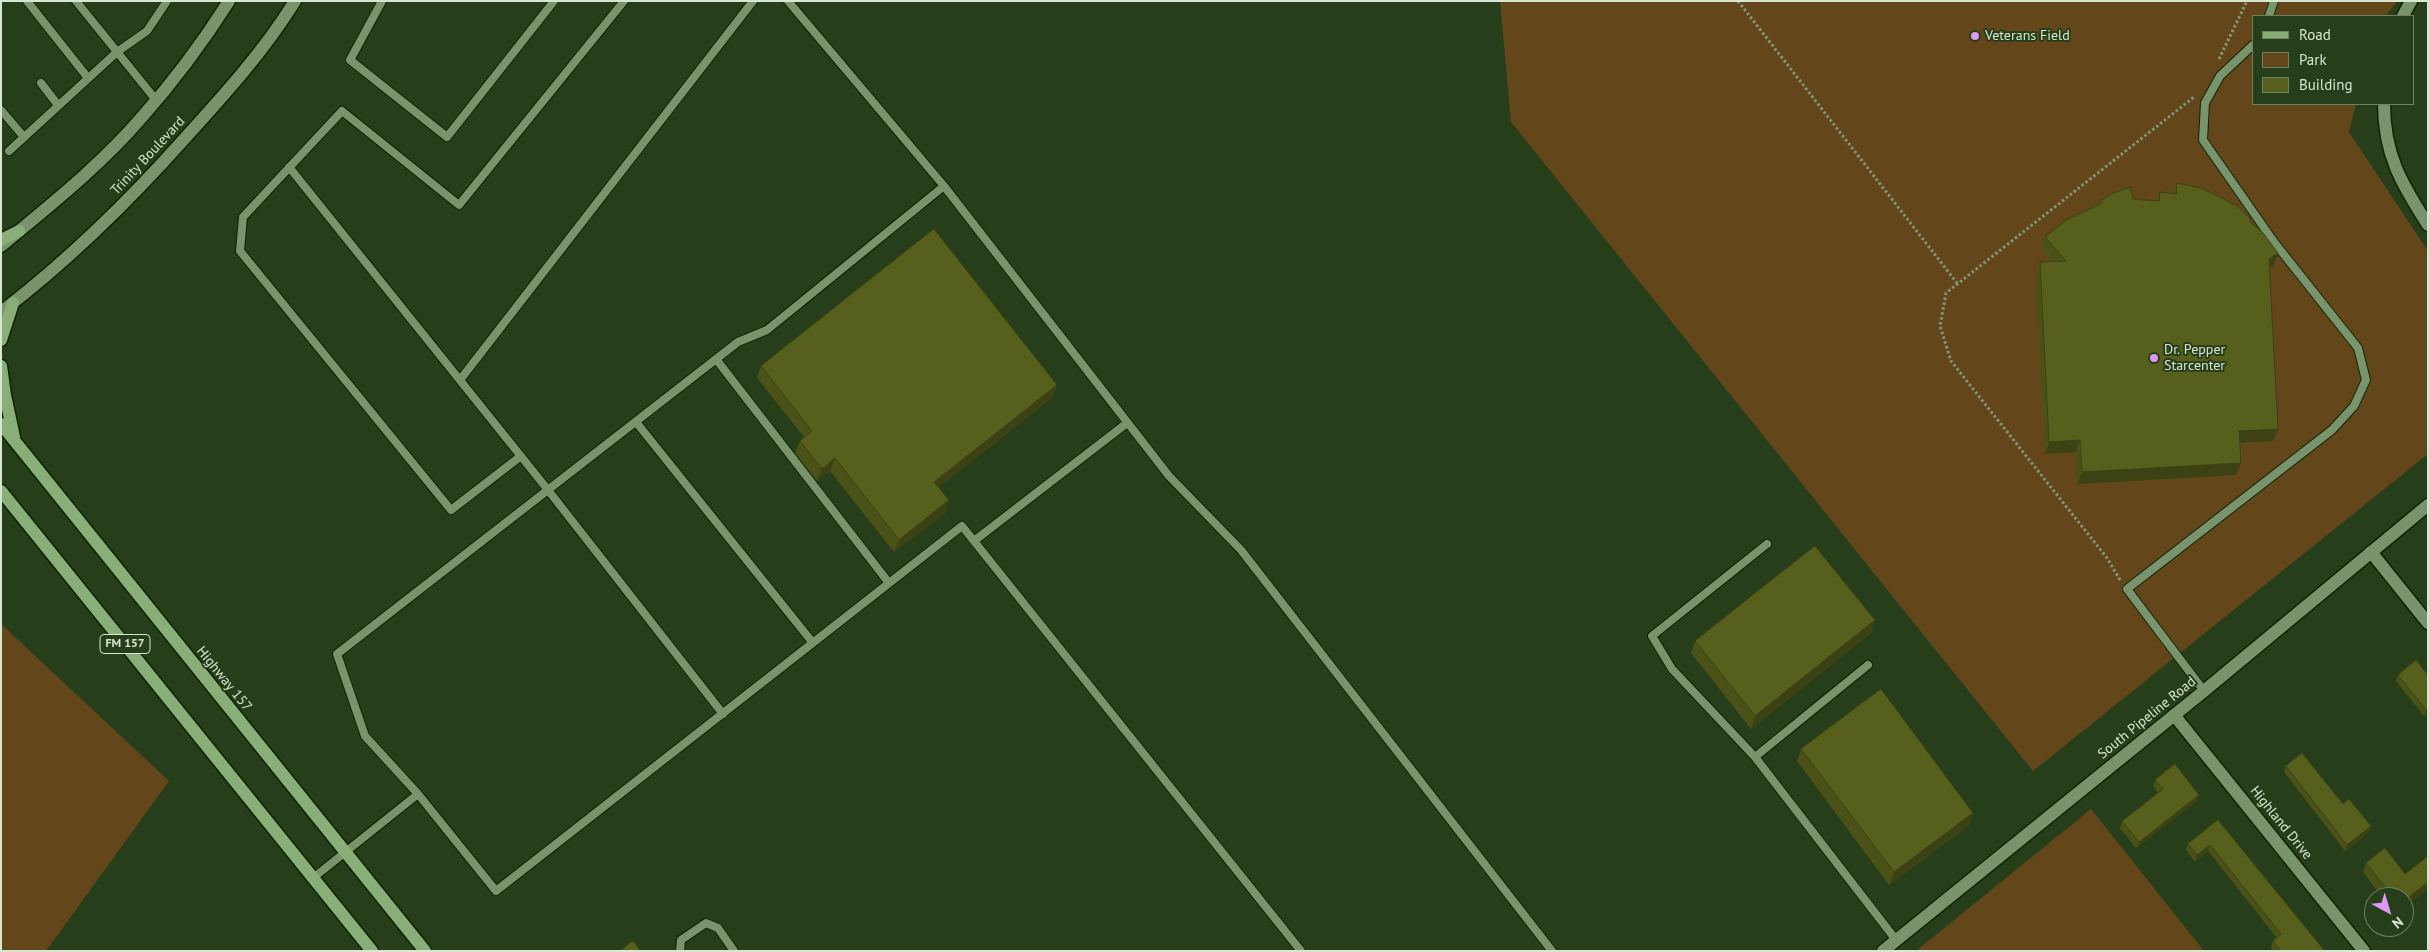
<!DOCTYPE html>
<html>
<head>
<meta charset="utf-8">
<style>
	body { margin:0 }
	#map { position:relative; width:2429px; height:952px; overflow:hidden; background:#273e1a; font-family:"PT Sans",sans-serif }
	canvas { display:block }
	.frame { position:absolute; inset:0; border:2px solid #d7e6d1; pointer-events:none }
	.legend { position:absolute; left:2252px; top:15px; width:162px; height:90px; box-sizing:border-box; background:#273e1a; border:1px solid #6d8163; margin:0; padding:6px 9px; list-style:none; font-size:15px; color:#d7e6d1 }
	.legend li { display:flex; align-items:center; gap:10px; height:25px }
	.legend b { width:25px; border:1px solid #6d8163 }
	.north { position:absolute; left:2364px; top:887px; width:50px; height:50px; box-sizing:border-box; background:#273e1a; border:1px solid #6d8163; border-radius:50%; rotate:141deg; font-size:14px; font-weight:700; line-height:20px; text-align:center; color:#d7e6d1 }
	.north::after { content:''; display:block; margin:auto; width:18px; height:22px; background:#db99f5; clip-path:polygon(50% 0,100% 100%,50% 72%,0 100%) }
</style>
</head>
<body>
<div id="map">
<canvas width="2429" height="952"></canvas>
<div class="frame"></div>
<ul class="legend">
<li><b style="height:6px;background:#89ae78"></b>Road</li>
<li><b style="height:14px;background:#63471b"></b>Park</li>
<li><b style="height:14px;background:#575f1c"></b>Building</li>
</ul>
<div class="north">N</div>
</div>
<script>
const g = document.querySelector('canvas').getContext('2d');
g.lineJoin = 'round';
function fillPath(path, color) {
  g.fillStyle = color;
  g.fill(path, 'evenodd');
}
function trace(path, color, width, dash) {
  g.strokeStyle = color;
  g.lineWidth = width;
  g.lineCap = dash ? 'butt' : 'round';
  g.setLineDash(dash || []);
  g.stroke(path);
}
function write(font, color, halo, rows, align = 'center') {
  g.font = font + ' "PT Sans",sans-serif';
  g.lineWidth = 4;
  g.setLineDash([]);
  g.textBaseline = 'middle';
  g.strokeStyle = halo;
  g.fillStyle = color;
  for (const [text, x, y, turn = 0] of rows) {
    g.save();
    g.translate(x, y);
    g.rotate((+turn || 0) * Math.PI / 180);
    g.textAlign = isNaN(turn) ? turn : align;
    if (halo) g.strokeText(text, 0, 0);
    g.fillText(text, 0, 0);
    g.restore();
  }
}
fillPath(new Path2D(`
	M1500,1H2397L2386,16H2253V104H2356L2349,132L2428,251V454L2033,771L1511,122Z
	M1,624L169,781L46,951H1Z
	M2091,809L2204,951H1916Z`), '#63471b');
const lane = new Path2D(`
	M27,1L88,78
	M76,1L156,100
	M382,1L350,60L447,137L554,1
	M788,1L944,186
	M2269,16L2274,1
	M41,83L58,105
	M1,110L24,137
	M9,151L117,52L147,31L167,1
	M289,167L548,490L723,714
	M716,359L889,583
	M460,380L753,1
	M636,422L813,643
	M521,456L451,510L240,251L243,217L342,111L459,205L624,1
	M974,541L1127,423
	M1767,544L1652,636L1672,669L1755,757L1896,940
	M2204,691L2127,589L2332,430L2354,406L2366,380L2358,348L2274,242L2203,140L2205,103L2220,76L2253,45
	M1755,757L1868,665
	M418,794L365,736L337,654L738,342L767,330L944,186L1169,476L1241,550L1552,951
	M313,878L418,794L496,891L962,526L1301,951
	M680,951L681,940L706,923L718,928L734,951`);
const street = new Path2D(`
	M2371,552L2428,623
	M2174,715L2364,951`);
const secondary = new Path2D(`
	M2403,16L2411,1
	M2384,104C2384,154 2401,183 2428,225
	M1,246C49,206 101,165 142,117C174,81 203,42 229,1
	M1,312C69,260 130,200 186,137C225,94 264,51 295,1
	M1883,951L2204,691L2428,505`);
const primary = new Path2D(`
	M1,240L19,231
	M1,340L13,303
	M1,366L5,395L14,437
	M1,424L425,951
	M1,491L372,951`);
trace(lane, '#0e2402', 10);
trace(street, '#0e2402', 15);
trace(secondary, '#0e2402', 15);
trace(primary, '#0e2402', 15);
trace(new Path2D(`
	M1738,1L1957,283
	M2219,59L2247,1
	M2120,580L2107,558L1951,361L1940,326L1946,293L2194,97`), '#83967a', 3, [2.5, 2.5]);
trace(lane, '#79946c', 8);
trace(street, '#79946c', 12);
trace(secondary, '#79946c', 12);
trace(primary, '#89ae78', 12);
fillPath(new Path2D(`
	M2177,183L2250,222L2274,265L2269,268L2273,441L2240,443L2241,463L2236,475L2077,484L2076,452L2045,454L2036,274L2040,262H2052L2041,249L2045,237L2099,204L2100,201L2133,199L2157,201L2160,192L2173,194Z
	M761,366L1057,385L1053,397L939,487L945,513L894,552L830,471L817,481L795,453L800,441L804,437L757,378Z
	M1875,620L1871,633L1751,729L1691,653L1695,641Z
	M2398,675H2428V713L2424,716L2396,681Z
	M1801,749L1969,825L1889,885L1797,761Z
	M2286,766L2343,804L2369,832L2345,851L2284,772Z
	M2155,780L2199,795L2197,801L2136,848L2120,828L2122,821L2158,793L2153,786Z
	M2218,820L2324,951H2274L2271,947L2273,941L2277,938L2208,851L2195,862L2186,850L2188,844Z
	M2428,856V889L2404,907V897H2382L2363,872L2366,863L2405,874Z`), '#4b5218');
fillPath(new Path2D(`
	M2278,253L2274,265L2264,271L2269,259Z
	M1057,385L1053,397L930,494L934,482Z
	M2278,429L2273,441L2234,443L2239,431Z
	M2080,440L2076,452L2045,454L2049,442Z
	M835,458L830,471L817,481L822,469Z
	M2241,463L2236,475L2077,484L2082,472Z
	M949,500L945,513L894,552L899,540Z
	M1875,620L1871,633L1751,729L1755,716Z
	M2428,709V713L2424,716L2426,710Z
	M2199,795L2197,801L2136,848L2139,842Z
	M1973,813L1969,825L1889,885L1894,872Z
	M2371,826L2369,832L2345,851L2347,845Z
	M2210,845L2208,851L2195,862L2197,855Z
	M2428,882V889L2404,907V901Z`), '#3d4214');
const building = new Path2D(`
	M2177,183L2201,188L2220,197L2237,206L2251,219L2250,222L2263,233L2278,253L2269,259L2278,429L2239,431L2241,463L2082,472L2080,440L2049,442L2040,262L2066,261L2045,237L2066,220L2102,203L2100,201L2114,193L2130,187L2133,199L2159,201L2160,192L2176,194Z
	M934,229L1057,385L934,482L949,500L899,540L835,458L822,469L800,441L812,431L761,366Z
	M1815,546L1875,620L1755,716L1695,641Z
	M2416,660L2428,675V709L2426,710L2398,675Z
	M1881,689L1973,813L1894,872L1801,749Z
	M2302,753L2343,804L2349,799L2371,826L2347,845L2286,766Z
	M2175,764L2199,795L2139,842L2122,821L2163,789L2155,780Z
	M2218,820L2324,950V951H2281L2273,941L2281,934L2210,845L2197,855L2188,844Z
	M2385,848L2405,874L2428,856V882L2404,901V897H2393L2366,863Z
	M633,941L641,951H620Z`);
fillPath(building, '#575f1c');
trace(building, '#3d4214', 1);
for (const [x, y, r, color] of [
	[1975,36,5,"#db99f5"],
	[2154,358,5,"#db99f5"]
]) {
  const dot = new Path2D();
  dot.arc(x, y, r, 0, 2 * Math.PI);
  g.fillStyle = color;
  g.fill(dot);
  trace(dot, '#273e1a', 2);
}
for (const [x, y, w] of [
	[125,644,50]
]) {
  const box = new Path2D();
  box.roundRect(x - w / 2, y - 9.5, w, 19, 4);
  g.fillStyle = '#273e1a';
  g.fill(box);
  trace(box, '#d7e6d1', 1);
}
write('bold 12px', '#d7e6d1', null, [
	["FM 157",125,644]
]);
write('14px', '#d7e6d1', '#273e1a', [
	["Veterans Field",1985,36],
	["Dr. Pepper",2164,350],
	["Starcenter",2164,366]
], 'left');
write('14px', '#d7e6d1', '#273e1a', [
	["Trinity Boulevard",148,156,-47],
	["Highway 157",224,679,51],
	["South Pipeline Road",2147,718,-39],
	["Highland Drive",2281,823,51]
]);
</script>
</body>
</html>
